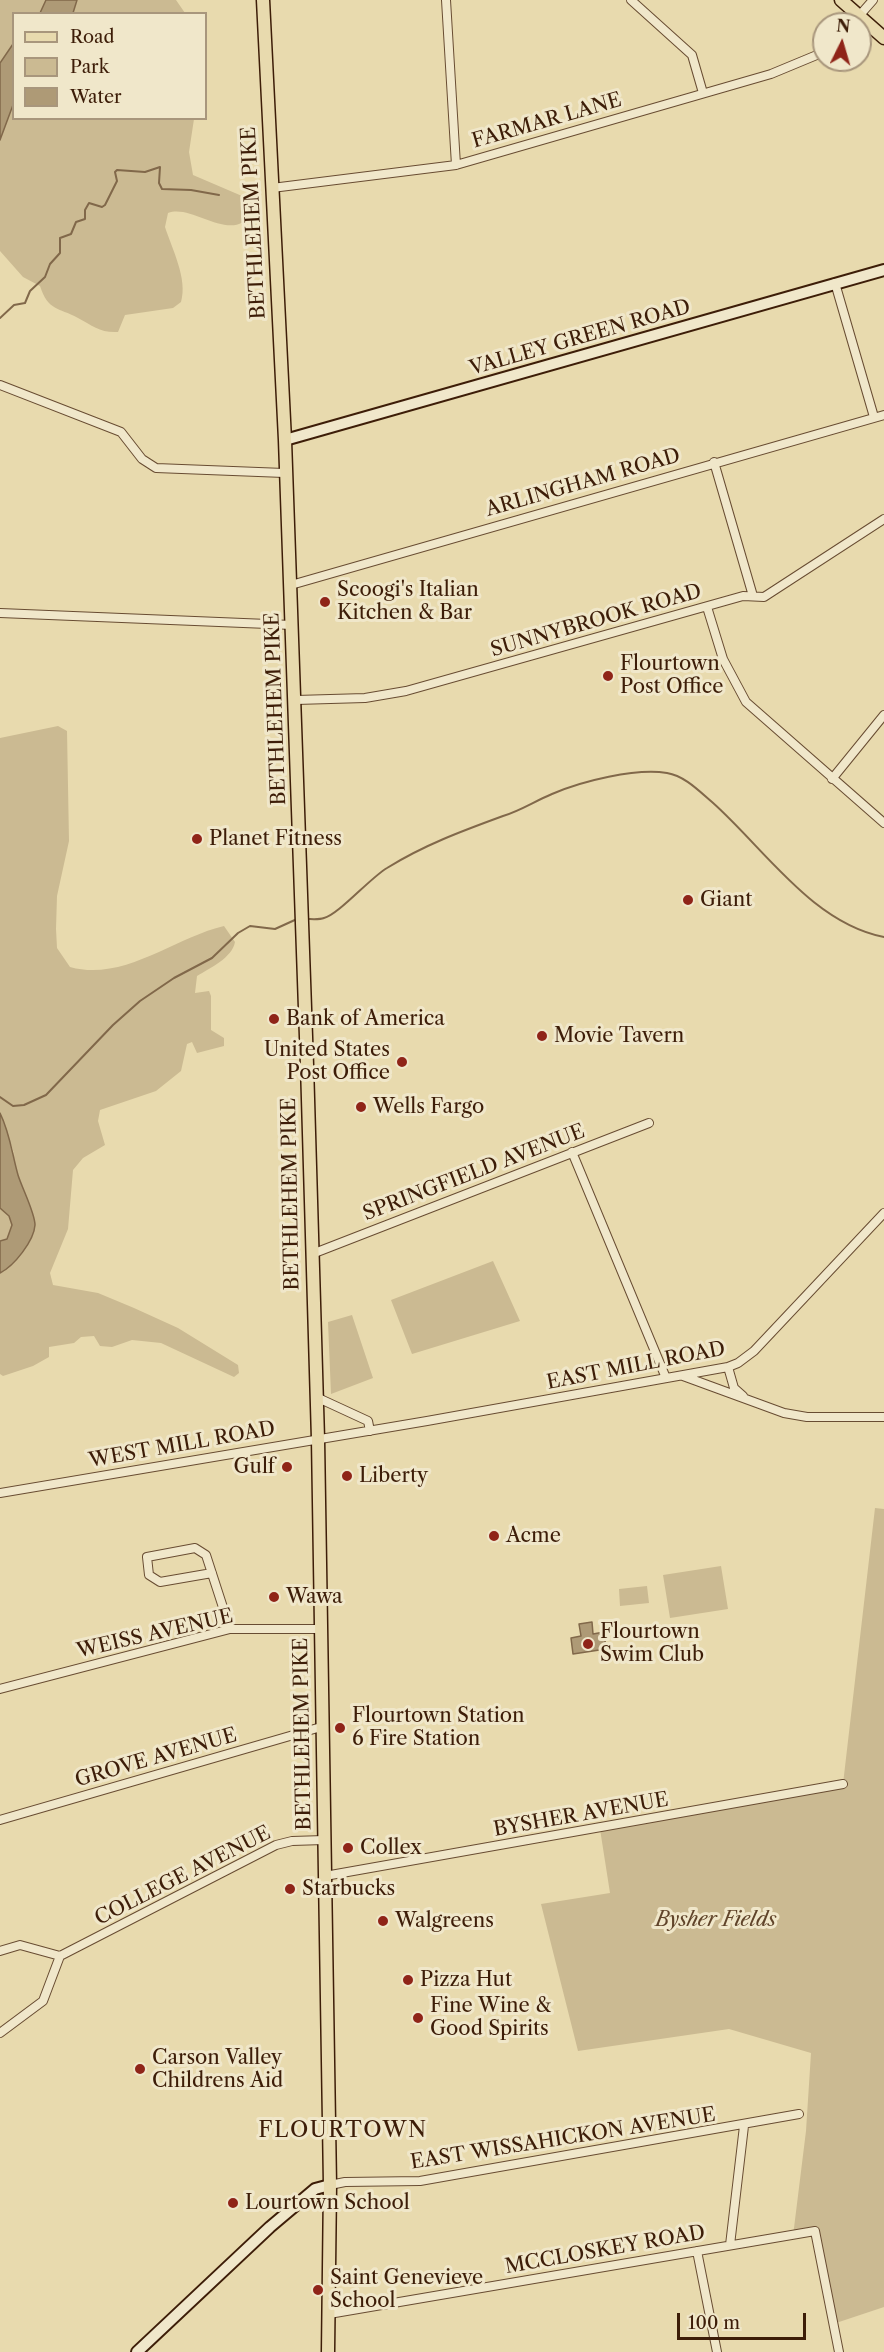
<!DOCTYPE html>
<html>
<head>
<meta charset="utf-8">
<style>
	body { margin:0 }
	#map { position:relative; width:884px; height:2352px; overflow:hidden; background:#e8daae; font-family:"Libre Caslon Text",serif }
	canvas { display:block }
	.legend { position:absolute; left:12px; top:12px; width:195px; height:108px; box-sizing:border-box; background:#f0e7ca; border:2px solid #a8967c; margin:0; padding:8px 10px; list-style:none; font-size:18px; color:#3d1d08 }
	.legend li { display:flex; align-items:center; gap:12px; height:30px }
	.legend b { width:30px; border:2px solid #a8967c }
	.north { position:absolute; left:812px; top:12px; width:60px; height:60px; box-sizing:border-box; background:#f0e7ca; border:2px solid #a8967c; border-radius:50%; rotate:5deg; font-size:16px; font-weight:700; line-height:24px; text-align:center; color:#3d1d08 }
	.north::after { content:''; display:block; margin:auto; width:21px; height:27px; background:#8f2418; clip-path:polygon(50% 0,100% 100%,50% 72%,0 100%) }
	.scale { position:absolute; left:677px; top:2313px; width:129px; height:27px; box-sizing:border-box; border:3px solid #3d1d08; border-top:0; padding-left:8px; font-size:18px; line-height:21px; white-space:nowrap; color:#3d1d08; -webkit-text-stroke:4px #f0e7ca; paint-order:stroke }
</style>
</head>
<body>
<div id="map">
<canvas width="884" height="2352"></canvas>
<ul class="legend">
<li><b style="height:8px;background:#e8daae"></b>Road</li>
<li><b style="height:16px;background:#cbba92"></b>Park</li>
<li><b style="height:16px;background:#ae9a76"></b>Water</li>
</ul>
<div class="north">N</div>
<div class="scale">100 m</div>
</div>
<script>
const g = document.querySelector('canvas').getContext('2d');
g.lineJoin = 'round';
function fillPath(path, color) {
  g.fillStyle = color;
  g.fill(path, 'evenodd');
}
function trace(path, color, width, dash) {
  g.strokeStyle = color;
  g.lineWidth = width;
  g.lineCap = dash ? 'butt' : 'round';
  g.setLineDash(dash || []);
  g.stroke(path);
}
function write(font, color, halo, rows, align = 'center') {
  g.font = font + ' "Libre Caslon Text",serif';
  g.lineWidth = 6;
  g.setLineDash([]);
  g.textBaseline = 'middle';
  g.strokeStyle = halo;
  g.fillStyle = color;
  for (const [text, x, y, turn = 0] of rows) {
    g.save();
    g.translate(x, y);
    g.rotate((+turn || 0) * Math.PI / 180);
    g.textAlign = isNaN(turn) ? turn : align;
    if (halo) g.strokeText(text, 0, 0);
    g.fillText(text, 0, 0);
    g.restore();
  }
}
fillPath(new Path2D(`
	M0,0H46L40,13L14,14L13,44L0,63Z
	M77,0H176L185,13L73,14Z
	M13,105L14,118L194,119L189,152L193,175L249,199L252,203V212C233,246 193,203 168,213L165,227C172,249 188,279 181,302L173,308L125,315L118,332C100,333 93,326 78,318C58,307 48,311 40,286L23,277L0,251V140Z
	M58,726L67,731L69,841L57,896L56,929L57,948L70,967C124,982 173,938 224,926L235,942C232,958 210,968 197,976L195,993L209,991L211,996V1030L224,1038V1046L197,1053L192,1042L187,1044L181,1071L156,1091L100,1110L98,1121L105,1145L83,1158L73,1170L68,1229L50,1273L53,1285L98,1293L134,1308L178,1328L238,1365L239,1373L234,1377L161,1343L132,1340L112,1347L100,1346L94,1336L81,1337L74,1343L49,1347V1357L33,1366L3,1376L0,1374V1273L5,1271L33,1216L20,1181L24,1204L0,1260V1122L15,1156L0,1113V738Z
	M493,1261L520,1321L412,1354L391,1300Z
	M352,1315L373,1378L331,1394L328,1322Z
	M875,1508L884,1509V2307L833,2324L816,2232L793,2236L806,2131L811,2053L729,2029L578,2051L541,1904L610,1893L600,1829L843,1784Z
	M721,1566L728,1609L670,1618L663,1575Z
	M647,1586L649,1603L620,1606L619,1589Z`), '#cbba92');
const water = new Path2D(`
	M46,0H77L73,13H40Z
	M13,44V105L0,140V63Z
	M0,1113C10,1133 12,1154 18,1175C22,1188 35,1213 35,1225C34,1241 14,1266 0,1273V1241L7,1239L12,1225L9,1216L0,1208Z
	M592,1622L593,1634L604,1632L606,1649L573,1654L571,1638L581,1636L579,1624Z`);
fillPath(water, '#ae9a76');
trace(water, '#81684a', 1.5);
trace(new Path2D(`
	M0,318L14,305L25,303L30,291L45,277L50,264L60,253V238L71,234L76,222L85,219V210L89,203L102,207L105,205L117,181L115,172L117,170L145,172L160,167L159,183L162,189L191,190L219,195
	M306,919C311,919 319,920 324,918C338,915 370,878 387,868C424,845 462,831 503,816C520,811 535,801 552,794C582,781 635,768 667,773C685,776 699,791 712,802C764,848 812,923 884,937
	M0,1097L13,1106L24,1105L46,1095L113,1025L140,1001L174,978L212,958L238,933L250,926L275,929L297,919`), '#81684a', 2);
const street = new Path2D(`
	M446,0L456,165
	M631,0L692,55L703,93
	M852,24L873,0
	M272,188L456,165L771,74L824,52
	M835,283L874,417
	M0,385L121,432L142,459L156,468L284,473
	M714,462L753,596
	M291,585L884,415
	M707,607L723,659L746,702L884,823
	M0,613L292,625
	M296,700L365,698L406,691L743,596L764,597L884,519
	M832,779L884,715
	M572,1152L666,1378
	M312,1254L649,1123
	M728,1367L734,1388L743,1396
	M683,1376L784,1413L807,1417H884
	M316,1397L368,1421L370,1431
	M0,1493L427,1421L728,1367L738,1363L754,1351L884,1213
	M212,1573L160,1582L149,1575L147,1557L195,1548L206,1555L230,1629
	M0,1689L230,1629H321
	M0,1820L321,1727
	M325,1876L843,1784
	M0,1951L20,1945L60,1956
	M60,1956L276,1845L292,1841L324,1840
	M0,2033L43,2001L60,1956
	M330,2185L345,2182L420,2181L799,2114
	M730,2245L744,2126
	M697,2251L717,2352
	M329,2314L815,2231L839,2352`);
const secondary = new Path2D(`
	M285,440L884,270
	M137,2352L270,2227L315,2189L330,2185`);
const primary = new Path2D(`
	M263,0L285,440L307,1065L318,1439L330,2185L328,2352
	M841,0L884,38`);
trace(street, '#684c32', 10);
trace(secondary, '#3d1d08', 14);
trace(primary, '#3d1d08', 15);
trace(street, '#f0e7ca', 8);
trace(secondary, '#f0e7ca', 10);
trace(primary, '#e8daae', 12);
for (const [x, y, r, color] of [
	[325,602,6,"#8f2418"],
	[608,676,6,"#8f2418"],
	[197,839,6,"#8f2418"],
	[688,900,6,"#8f2418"],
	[274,1019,6,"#8f2418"],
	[542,1036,6,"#8f2418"],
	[402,1062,6,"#8f2418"],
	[361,1107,6,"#8f2418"],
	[287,1467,6,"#8f2418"],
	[347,1476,6,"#8f2418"],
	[494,1536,6,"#8f2418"],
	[274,1597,6,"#8f2418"],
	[588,1644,6,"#8f2418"],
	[340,1728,6,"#8f2418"],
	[348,1848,6,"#8f2418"],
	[290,1889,6,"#8f2418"],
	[383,1921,6,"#8f2418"],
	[408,1980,6,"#8f2418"],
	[418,2018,6,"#8f2418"],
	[140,2069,6,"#8f2418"],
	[233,2203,6,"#8f2418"],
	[318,2290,6,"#8f2418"]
]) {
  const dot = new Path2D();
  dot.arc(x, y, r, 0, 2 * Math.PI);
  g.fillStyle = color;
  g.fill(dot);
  trace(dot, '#f0e7ca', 2);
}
write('20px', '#3d1d08', '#f0e7ca', [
	["FARMAR LANE",547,121,-16],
	["BETHLEHEM PIKE",254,223,-93],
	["VALLEY GREEN ROAD",580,338,-16],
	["ARLINGHAM ROAD",583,483,-16],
	["SUNNYBROOK ROAD",596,621,-16],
	["BETHLEHEM PIKE",276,709,-92],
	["SPRINGFIELD AVENUE",474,1173,-21],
	["BETHLEHEM PIKE",291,1194,-91],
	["EAST MILL ROAD",636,1366,-11],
	["WEST MILL ROAD",182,1445,-10],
	["WEISS AVENUE",155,1634,-13],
	["BETHLEHEM PIKE",303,1734,-91],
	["GROVE AVENUE",156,1758,-16],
	["BYSHER AVENUE",581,1815,-10],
	["COLLEGE AVENUE",183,1876,-27],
	["EAST WISSAHICKON AVENUE",563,2139,-9],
	["MCCLOSKEY ROAD",605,2250,-10]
]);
write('20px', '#3d1d08', '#f0e7ca', [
	["Scoogi's Italian",337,590],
	["Kitchen & Bar",337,613],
	["Flourtown",620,664],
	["Post Office",620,687],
	["Planet Fitness",209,839],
	["Giant",700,900],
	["Bank of America",286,1019],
	["Movie Tavern",554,1036],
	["United States",390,1050,"right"],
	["Post Office",390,1073,"right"],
	["Wells Fargo",373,1107],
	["Gulf",275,1467,"right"],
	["Liberty",359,1476],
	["Acme",506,1536],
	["Wawa",286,1597],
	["Flourtown",600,1632],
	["Swim Club",600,1655],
	["Flourtown Station",352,1716],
	["6 Fire Station",352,1739],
	["Collex",360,1848],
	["Starbucks",302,1889],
	["Walgreens",395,1921],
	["Pizza Hut",420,1980],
	["Fine Wine &",430,2006],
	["Good Spirits",430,2029],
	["Carson Valley",152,2058],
	["Childrens Aid",152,2081],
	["Lourtown School",245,2203],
	["Saint Genevieve",330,2278],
	["School",330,2301]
], 'left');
write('italic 20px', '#60442a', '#f0e7ca', [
	["Bysher Fields",716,1920]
]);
g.letterSpacing = '1.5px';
write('22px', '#3d1d08', '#f0e7ca', [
	["FLOURTOWN",343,2131]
]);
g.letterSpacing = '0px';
</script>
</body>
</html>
